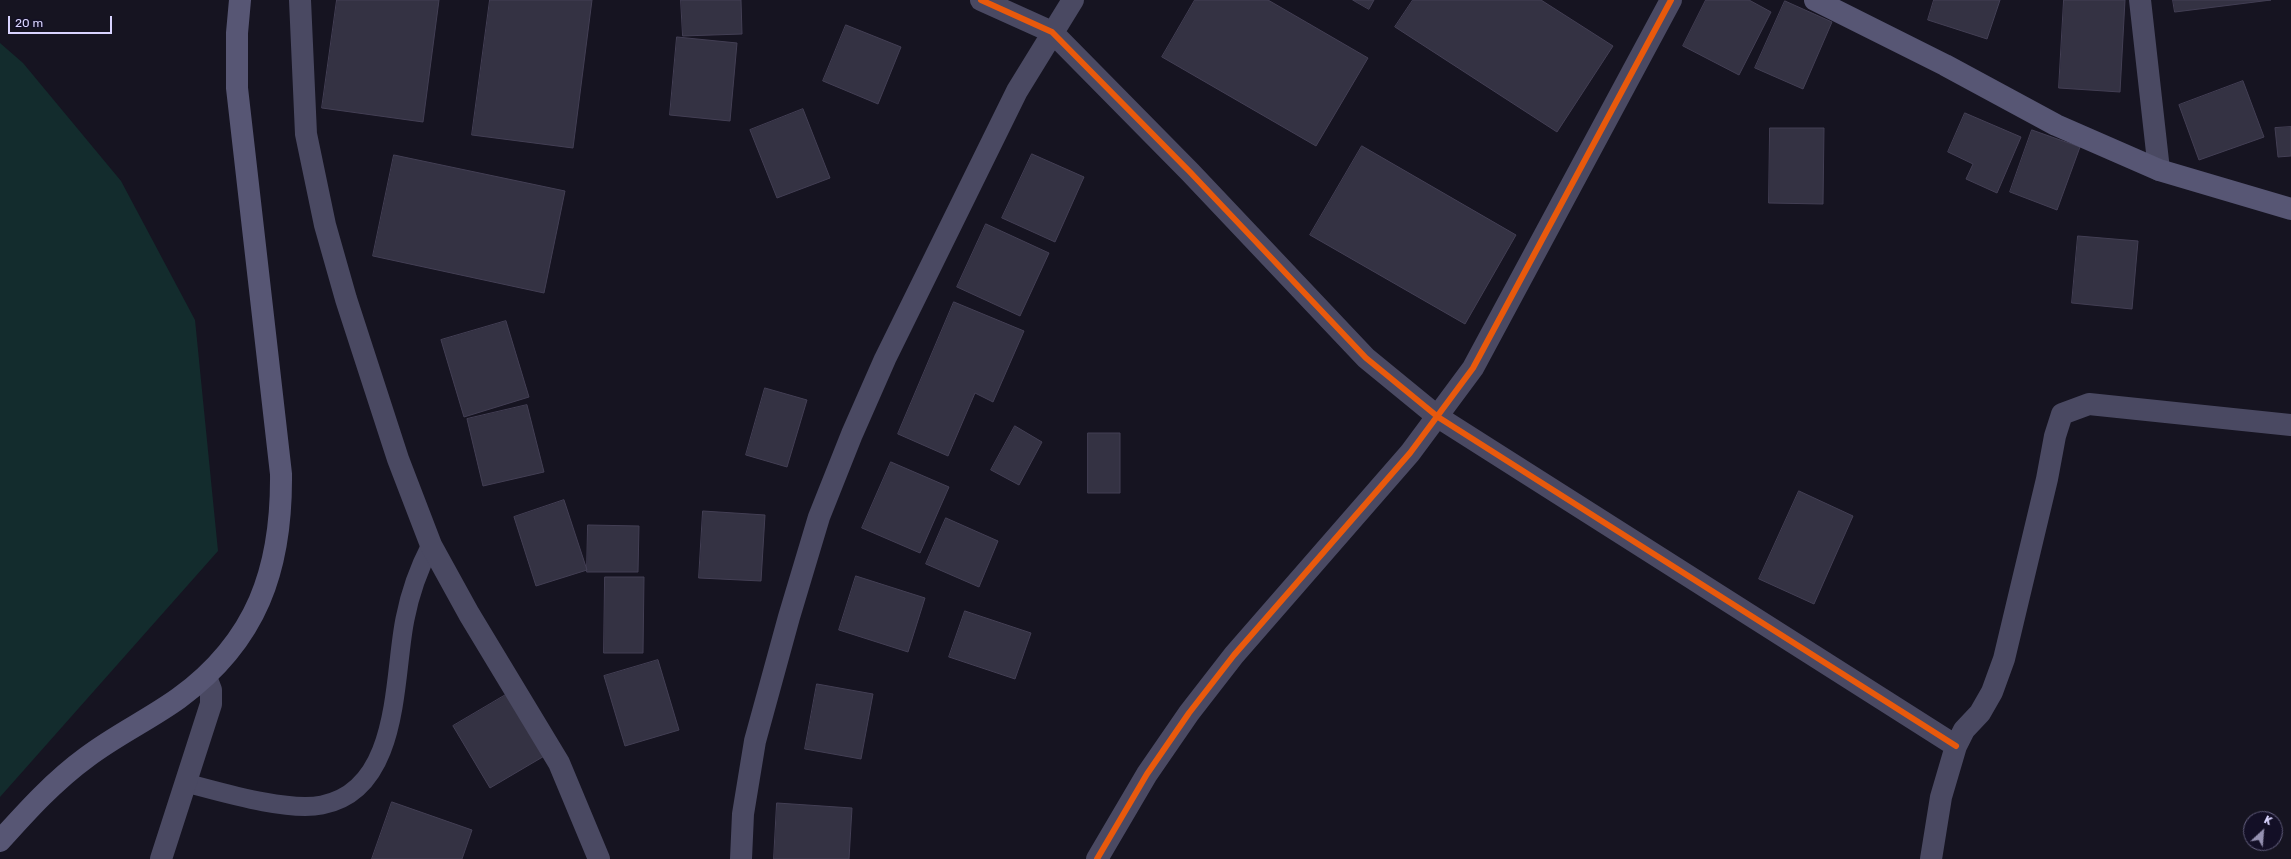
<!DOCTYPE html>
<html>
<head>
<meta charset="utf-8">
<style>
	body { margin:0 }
	#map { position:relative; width:2291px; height:859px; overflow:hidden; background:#161421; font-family:Rubik,sans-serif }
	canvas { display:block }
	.north { position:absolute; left:2243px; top:811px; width:40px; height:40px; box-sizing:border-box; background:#130f26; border:1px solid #625e7d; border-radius:50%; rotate:26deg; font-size:11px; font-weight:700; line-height:16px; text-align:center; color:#d9d4ff }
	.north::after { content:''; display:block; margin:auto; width:14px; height:18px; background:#9591b1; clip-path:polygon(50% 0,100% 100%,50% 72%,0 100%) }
	.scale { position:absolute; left:8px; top:16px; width:104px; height:18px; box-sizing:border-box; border:2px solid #d9d4ff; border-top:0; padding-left:5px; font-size:12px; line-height:14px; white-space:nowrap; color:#d9d4ff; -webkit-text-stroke:3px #130f26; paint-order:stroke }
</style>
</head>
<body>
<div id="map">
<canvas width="2291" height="859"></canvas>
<div class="north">K</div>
<div class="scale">20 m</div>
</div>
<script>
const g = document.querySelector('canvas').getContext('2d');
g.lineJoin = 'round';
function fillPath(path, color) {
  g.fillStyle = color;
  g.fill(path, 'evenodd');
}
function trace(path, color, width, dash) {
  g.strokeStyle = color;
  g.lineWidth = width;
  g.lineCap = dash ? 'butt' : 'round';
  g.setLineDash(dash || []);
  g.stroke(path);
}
fillPath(new Path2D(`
	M0,43L23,63L121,181L195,320L218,551L0,797Z`), '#132c2d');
const building = new Path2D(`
	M337,0H439L423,122L322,108Z
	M490,0H592L573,148L472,135Z
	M681,0H741L742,34L683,36Z
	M1195,0H1268L1368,58L1316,146L1162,57Z
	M1353,0H1374L1369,9Z
	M1413,0H1541L1613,46L1557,132L1395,27Z
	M1706,0H1749L1771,12L1739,75L1683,46Z
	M1934,0H2000L1987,39L1928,20Z
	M2064,0H2125L2120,92L2059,88Z
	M2173,0H2271L2175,12Z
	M1785,1L1832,22L1803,89L1755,68Z
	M846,25L901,47L878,104L823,81Z
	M677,37L737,43L730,121L670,115Z
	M2243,81L2264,137L2199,160L2179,105Z
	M803,109L830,178L777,198L750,130Z
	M1965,113L2021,137L1997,193L1966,179L1973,164L1948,152Z
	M2291,127V156L2278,157L2275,128Z
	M1770,128H1824L1823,204L1769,203Z
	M2032,130L2080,147L2057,210L2010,192Z
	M1362,146L1516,235L1465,324L1310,235Z
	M1032,154L1084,177L1055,242L1002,218Z
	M394,155L565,191L544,293L373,256Z
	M986,224L1049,253L1020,316L957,287Z
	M2078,236L2138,241L2132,309L2072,303Z
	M954,302L1024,331L993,402L975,393L948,456L898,434Z
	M506,321L529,397L464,417L441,340Z
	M765,388L807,400L787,467L746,455Z
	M527,405L544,472L483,486L467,419Z
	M1015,426L1042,442L1019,485L991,470Z
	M1088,433H1120V493H1088Z
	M891,462L949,487L920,553L862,528Z
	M1799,491L1853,516L1814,604L1759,579Z
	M564,500L587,570L536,586L514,517Z
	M703,511L765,515L761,581L699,578Z
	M946,518L998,541L979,587L926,564Z
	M588,525L639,526L638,572H587Z
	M856,576L925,598L908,652L839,630Z
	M605,577H644L643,653H604Z
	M965,611L1031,633L1015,679L949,657Z
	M658,660L679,730L625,746L604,676Z
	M817,684L873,694L861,759L805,749Z
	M509,693L546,755L490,788L453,726Z
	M392,802L472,830L462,859H372Z
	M777,803L852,808L849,859H774Z`);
fillPath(building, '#343243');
trace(building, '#433f54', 1);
trace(new Path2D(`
	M186,783C221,792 287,812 322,805C401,790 393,677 405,619C410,593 419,568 431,545`), '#4a4962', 19);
trace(new Path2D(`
	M300,0L306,134L325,225L346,299L398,459L431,545L469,614L559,763L599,859
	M981,0L1052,32L1190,172L1366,358L1438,417L1956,746
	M2140,0L2159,170
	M161,859L211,704V690L206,677
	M741,859L743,814L755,741L789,617L819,517L852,434L885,359L1017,91L1073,0
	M1097,859L1147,774L1189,713L1234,655L1410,453L1473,368L1671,0
	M1931,859L1941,797L1956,746L1964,730L1980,713L1992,692L2004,659L2047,479L2055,436L2062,414L2089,404L2291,425`), '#4a4962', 22);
trace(new Path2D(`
	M1815,0L1945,65L2056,125L2159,170L2291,209
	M0,841C27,811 54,781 87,757C116,735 150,719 179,698C257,641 282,569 281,474L237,88V33L240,0`), '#575674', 22);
trace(new Path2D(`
	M981,0L1052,32L1190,172L1366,358L1438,417L1956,746
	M1097,859L1147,774L1189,713L1234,655L1410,453L1473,368L1671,0`), '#e8590c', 6);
</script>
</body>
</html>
